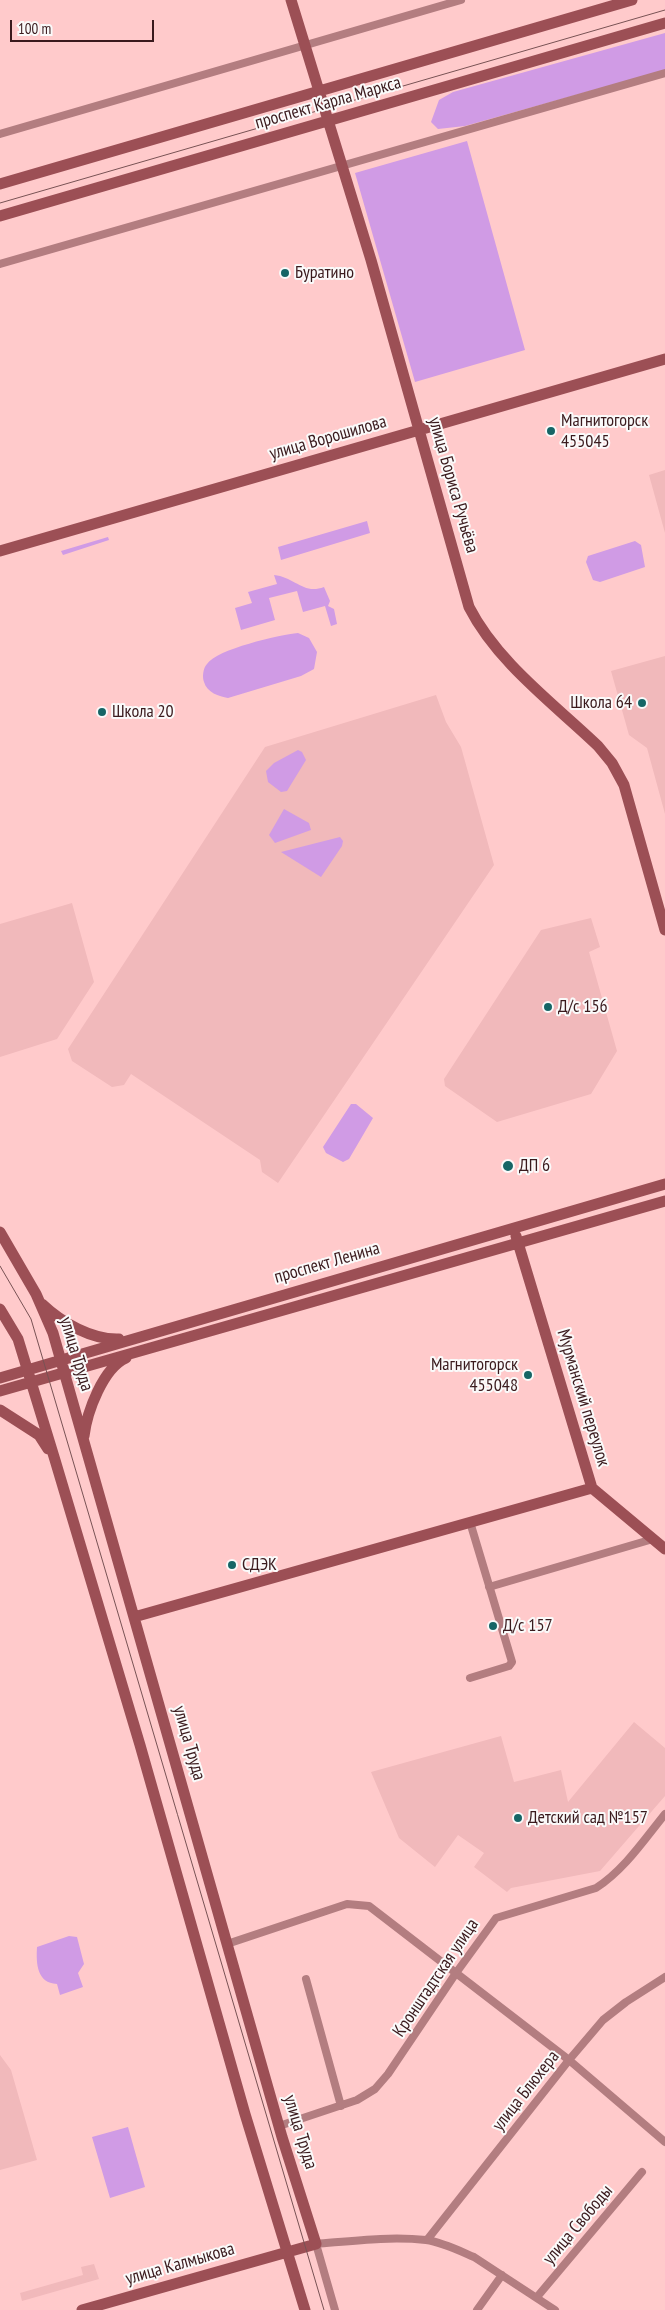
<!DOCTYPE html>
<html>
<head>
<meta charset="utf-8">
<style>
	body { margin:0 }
	#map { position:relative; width:665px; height:2310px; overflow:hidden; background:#ffcacb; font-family:"PT Sans Narrow",sans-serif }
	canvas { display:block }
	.scale { position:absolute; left:10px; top:20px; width:144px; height:22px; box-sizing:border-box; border:2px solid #3a1a1d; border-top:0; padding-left:6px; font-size:15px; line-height:18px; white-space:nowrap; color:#3a1a1d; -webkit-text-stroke:4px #fafafa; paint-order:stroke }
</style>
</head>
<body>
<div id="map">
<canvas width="665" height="2310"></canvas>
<div class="scale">100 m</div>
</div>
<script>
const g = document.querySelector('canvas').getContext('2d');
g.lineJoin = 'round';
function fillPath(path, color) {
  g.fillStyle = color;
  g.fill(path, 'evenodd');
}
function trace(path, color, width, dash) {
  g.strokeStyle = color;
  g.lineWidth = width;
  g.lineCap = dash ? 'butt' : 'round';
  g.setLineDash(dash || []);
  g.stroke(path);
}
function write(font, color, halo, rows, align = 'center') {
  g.font = font + ' "PT Sans Narrow",sans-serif';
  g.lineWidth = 4;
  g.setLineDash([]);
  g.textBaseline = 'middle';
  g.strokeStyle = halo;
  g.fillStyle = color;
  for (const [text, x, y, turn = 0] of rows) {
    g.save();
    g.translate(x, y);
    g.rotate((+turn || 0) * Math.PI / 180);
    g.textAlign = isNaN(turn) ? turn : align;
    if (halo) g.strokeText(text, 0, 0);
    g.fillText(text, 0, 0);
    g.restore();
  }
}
fillPath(new Path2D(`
	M665,470V533L649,475Z
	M665,656V814L647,748L629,735L611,671Z
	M436,695L446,722L461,747L494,865L278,1183L262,1172L260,1160L131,1074L124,1085L112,1087L72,1061L68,1049L265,747Z
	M72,903L94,982L57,1039L0,1057V924Z
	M591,918L600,947L589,952L617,1051L591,1094L497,1122L445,1086L444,1079L541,930Z
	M634,1722L665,1748V1796L600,1871L511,1888L507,1892L474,1867L484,1853L458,1835L435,1867L399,1838L371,1772L501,1736L514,1782L561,1770L568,1802Z
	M0,2055L11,2070L37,2160L0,2170Z
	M94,2264L99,2279L22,2301L20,2293L83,2275L81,2267Z`), '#f1b9bb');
fillPath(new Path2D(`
	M665,33V70L465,126L438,129L431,122L439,100L453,92Z
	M467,141L525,350L415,382L355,173Z
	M367,521L370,533L281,560L278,547Z
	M108,537L109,540L63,555L61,551Z
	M635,541L641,545L645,567L600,582L593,580L586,562L588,556Z
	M274,575C295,577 303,595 324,587L330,601L328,606L334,609L337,624L331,626L325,606L303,612L297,591L269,598L275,620L241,630L235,608L252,603L248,592L277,584Z
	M298,633L309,638L317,652L314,669L301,676L228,698C219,696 207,693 204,682C202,677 203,668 207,664C217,649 279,635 298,633Z
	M298,750L302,752L306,760L287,791L281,792L268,782L266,771L274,763Z
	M284,809L309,823L311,830L275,843L269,835Z
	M340,837L343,841L342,846L321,877L281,852Z
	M351,1104H356L373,1118L349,1159L343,1162L326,1153L323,1147Z
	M69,1936L77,1937L84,1964L78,1973L83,1987L60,1995L57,1984C37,1983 36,1964 37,1947Z
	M128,2127L145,2187L110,2198L92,2137Z`), '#d09be5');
trace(new Path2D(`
	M0,134L461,0
	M0,264L665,73
	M470,1522L512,1662L509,1666L470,1678
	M489,1587L653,1539
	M227,1944L347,1904L369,1906L569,2060L665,2142
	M306,1979L341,2106
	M279,2126L357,2100L375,2089L388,2074L456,1973L496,1918L596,1888C624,1870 644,1840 665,1814
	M427,2240L569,2060L603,2020L626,2002L665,1977
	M537,2297L642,2172
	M335,2310L316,2244C352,2241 390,2236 426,2240C442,2242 460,2251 474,2257L555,2310
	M477,2310L502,2275`), '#b37d80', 8);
trace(new Path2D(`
	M291,0L371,260L469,607C497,662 553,703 598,746L612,763L624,785L665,930
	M0,184L632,0
	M0,216L665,23
	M0,551L665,359
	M0,1232L36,1294L53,1333L282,2137L316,2244L82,2310
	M516,1236L592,1488L665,1549
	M42,1304C62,1323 92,1340 119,1339
	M0,1309L18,1339L55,1460L140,1745L245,2114L305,2310
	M0,1378L665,1184
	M0,1391L665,1201
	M0,1410L39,1435L48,1449
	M84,1436C87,1412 103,1368 126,1358
	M134,1617L592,1488`), '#9c4f55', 11);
trace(new Path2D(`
	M0,203L665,10
	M0,1266L31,1319L324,2310`), '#785254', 1);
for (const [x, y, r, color] of [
	[285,273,5,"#166566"],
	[551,431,5,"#166566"],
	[642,703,5,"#166566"],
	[102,712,5,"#166566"],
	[548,1007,5,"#166566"],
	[508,1166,6,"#166566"],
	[528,1375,5,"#166566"],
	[232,1565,5,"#166566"],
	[493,1626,5,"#166566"],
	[518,1818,5,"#166566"]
]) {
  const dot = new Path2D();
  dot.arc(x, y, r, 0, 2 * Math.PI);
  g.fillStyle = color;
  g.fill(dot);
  trace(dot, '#fafafa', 2);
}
write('18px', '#3a1a1d', '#fafafa', [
	["проспект Карла Маркса",328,103,-16],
	["улица Ворошилова",328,438,-16],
	["улица Бориса Ручьёва",453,485,74],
	["проспект Ленина",327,1263,-16],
	["улица Труда",76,1354,73],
	["Мурманский переулок",583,1398,73],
	["улица Труда",189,1743,74],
	["Кронштадтская улица",436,1978,-56],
	["улица Блюхера",526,2091,-52],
	["улица Труда",300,2132,73],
	["улица Свободы",578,2225,-50],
	["улица Калмыкова",180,2264,-16]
]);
write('18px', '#3a1a1d', '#fafafa', [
	["Буратино",295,273],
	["Магнитогорск",561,421],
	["455045",561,442],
	["Школа 64",632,703,"right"],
	["Школа 20",112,712],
	["Д/с 156",558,1007],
	["ДП 6",519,1166],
	["Магнитогорск",518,1365,"right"],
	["455048",518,1386,"right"],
	["СДЭК",242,1565],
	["Д/с 157",503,1626],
	["Детский сад №157",528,1818]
], 'left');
</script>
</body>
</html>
